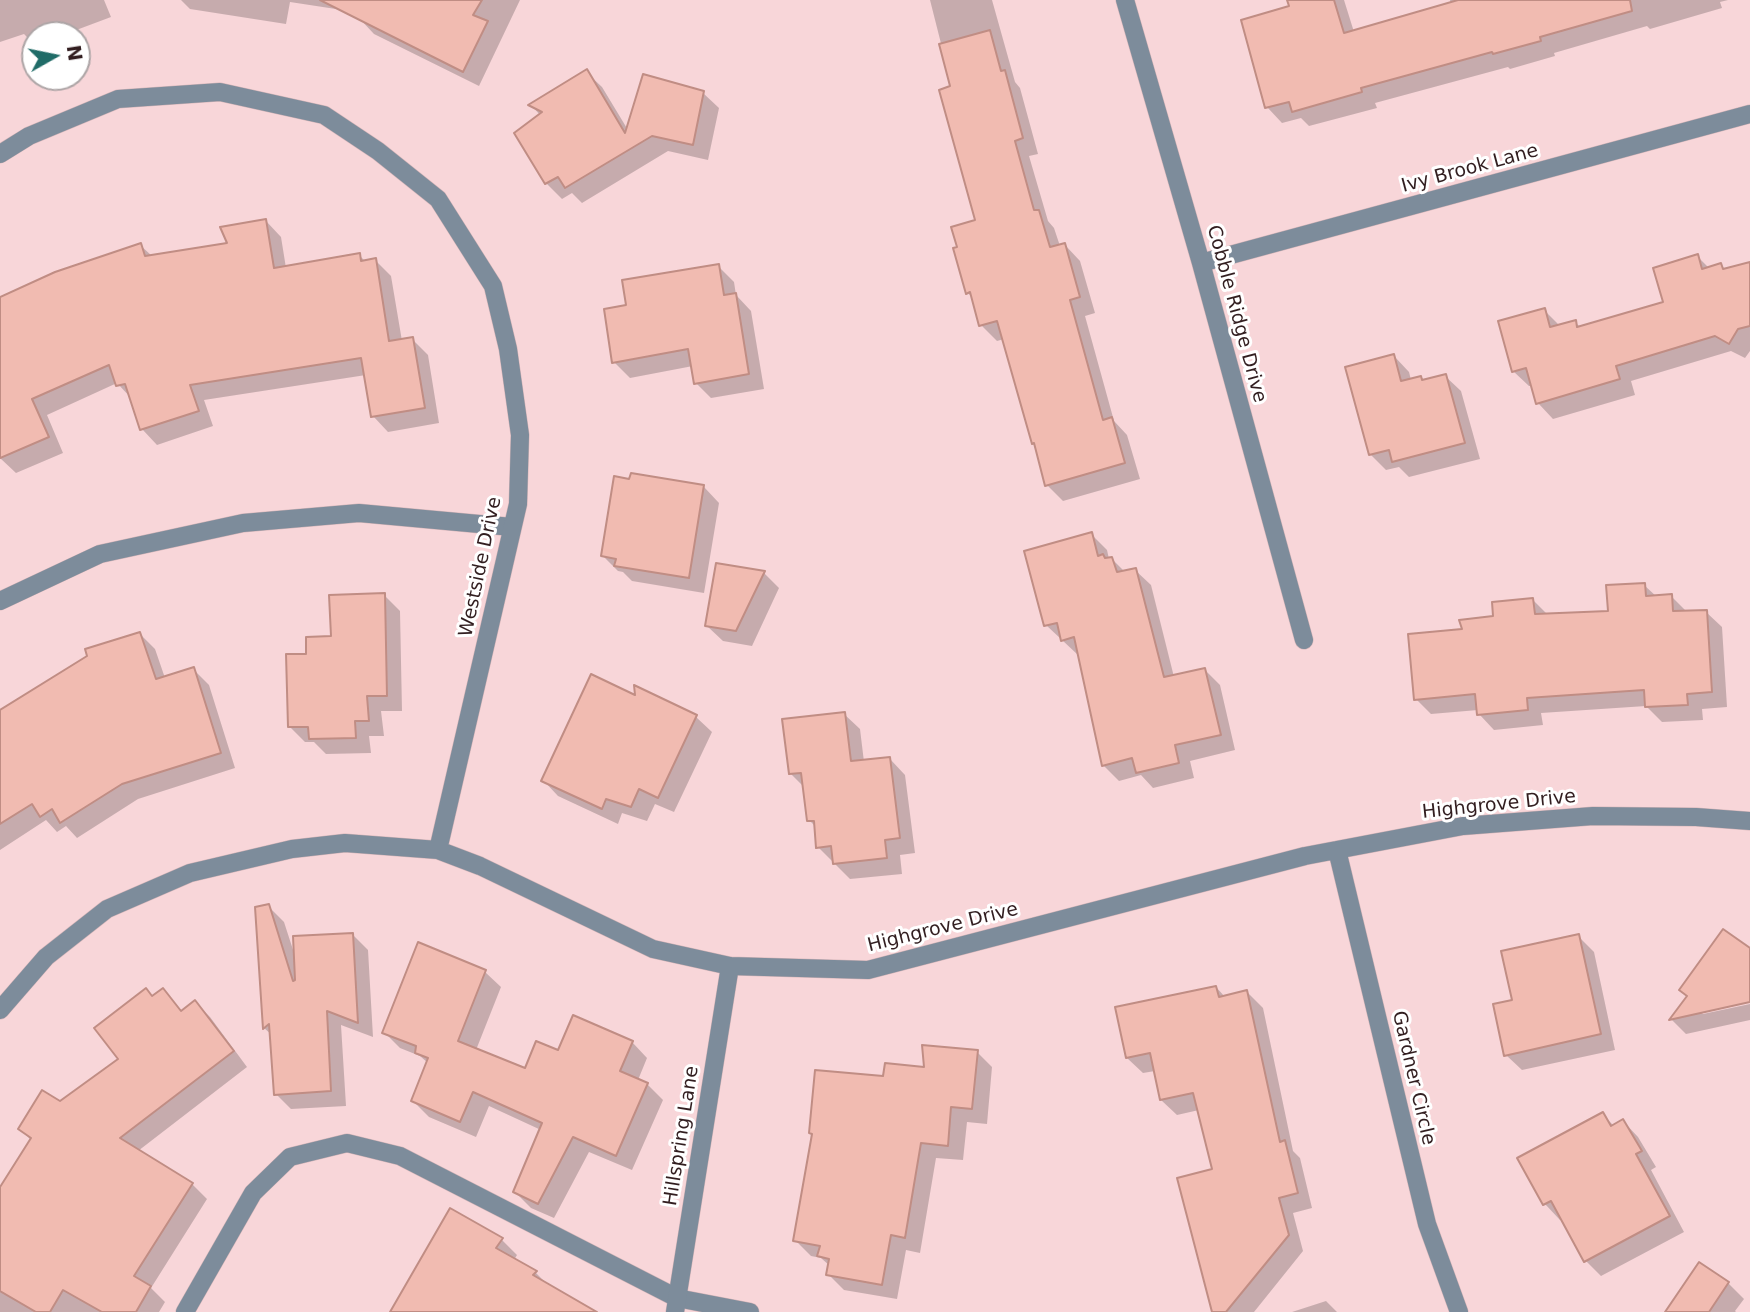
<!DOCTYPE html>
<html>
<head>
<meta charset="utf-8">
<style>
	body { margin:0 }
	#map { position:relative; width:1750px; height:1312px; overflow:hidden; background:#f8d6d9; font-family:"DejaVu Sans",sans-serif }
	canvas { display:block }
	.north { position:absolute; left:21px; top:21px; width:70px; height:70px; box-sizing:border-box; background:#fff; border:2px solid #ada5a6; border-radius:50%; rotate:81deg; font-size:19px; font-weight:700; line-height:28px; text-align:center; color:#321e20 }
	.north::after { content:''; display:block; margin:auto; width:24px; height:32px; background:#206c68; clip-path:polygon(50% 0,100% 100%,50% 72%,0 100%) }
</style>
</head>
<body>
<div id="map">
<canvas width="1750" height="1312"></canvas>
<div class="north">N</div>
</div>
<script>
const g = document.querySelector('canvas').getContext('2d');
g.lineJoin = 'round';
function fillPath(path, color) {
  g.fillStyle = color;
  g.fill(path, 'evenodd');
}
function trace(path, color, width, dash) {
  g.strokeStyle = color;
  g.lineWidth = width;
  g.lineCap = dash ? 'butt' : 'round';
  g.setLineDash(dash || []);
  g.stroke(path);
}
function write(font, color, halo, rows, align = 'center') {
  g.font = font + ' "DejaVu Sans",sans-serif';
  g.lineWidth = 6;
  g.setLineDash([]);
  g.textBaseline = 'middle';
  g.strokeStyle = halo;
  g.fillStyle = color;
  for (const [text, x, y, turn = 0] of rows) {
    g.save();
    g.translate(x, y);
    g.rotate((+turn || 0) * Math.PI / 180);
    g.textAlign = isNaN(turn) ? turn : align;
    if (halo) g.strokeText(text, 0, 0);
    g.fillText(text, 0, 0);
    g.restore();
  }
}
fillPath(new Path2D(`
	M0,0H104L111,17L63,35H35V45L24,34L0,42Z
	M181,0H520L479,86L374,34L359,18L362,13L290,2L286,24L190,9Z
	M930,0H992L1015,82L1020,88L1038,154L1029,156L1048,221L1054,228L1060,246L1065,245L1080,261L1095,313L1085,316L1114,421L1127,435L1140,479L1063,501L1047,485L1037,446L1033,443L1004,339L997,341L981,325L974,299L968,293L977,221L952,87Z
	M1289,0H1344L1354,32L1451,4L1450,0H1728L1720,2L1722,8L1650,29L1647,26L1554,53L1555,56L1510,69L1508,67L1375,103L1377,108L1309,126L1301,118L1282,123L1267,107L1291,7Z
	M586,72L602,87L628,130L703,93L719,108L708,160L668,151L582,203L572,193L562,199L546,183L516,133L540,115L531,105Z
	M266,221L281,237L286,268L359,255L366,262L375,260L391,276L402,341L412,339L428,355L439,423L388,432L373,416L366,375L204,400L213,426L157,445L142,429L132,399L117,383L47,415L63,453L16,473L0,458V299L140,245L152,256L229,244Z
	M1697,256L1710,269L1720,265L1725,270L1750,264V351L1745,358L1731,351L1631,381L1635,395L1553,419L1538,403L1533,386H1529L1513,371L1544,310L1560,326L1575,322L1581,328L1666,304Z
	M718,266L734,282L736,295L751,311L764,389L711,398L696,383L693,366L630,378L614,362Z
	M1394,356L1409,372L1411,380L1421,378L1425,381L1445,376L1461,391L1480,459L1409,477L1399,467L1386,470L1370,454Z
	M704,487L719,503L704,593L632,581L623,572L618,571L603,556Z
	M1091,534L1107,550L1109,559L1111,558L1125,572L1135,570L1151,585L1174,677L1205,670L1220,685L1235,750L1190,761L1194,778L1153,788L1141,775L1119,781L1103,765L1078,655L1046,625Z
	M764,573L779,588L752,646L723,641L707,626Z
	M1644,585L1657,597L1671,596L1687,612H1706L1722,627L1727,707L1702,709L1703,720L1662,722L1646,706L1541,713L1543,725L1494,730L1479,714L1478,710L1431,714L1416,699L1465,630L1533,600L1548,615L1610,613Z
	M384,595L400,611L402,711H381L384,736H369L371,753L326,754L314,742H305L290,727L308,655L333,638Z
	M140,634L155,649L165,678L193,669L209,685L235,768L138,799L77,838L66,826L57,832L46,820L0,850V740Z
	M638,698L696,717L712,732L674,812L655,804L647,821L622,813L618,824L558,796L543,780Z
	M844,714L860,729L864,762L890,759L905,775L915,853L900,855L902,874L850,879L818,847L816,827L809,820L805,788L790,773Z
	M268,906L284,922L295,956L352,934L368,950L373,1037L341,1025L346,1106L291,1109L276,1094L272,1035L264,1028L257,908Z
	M1578,936L1594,952L1615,1050L1522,1070L1506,1055L1514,1001Z
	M1750,950V1000L1700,1011L1703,1014L1750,1004V1020L1686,1034L1671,1019L1688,997L1681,990Z
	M485,972L501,987L476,1050L526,1070L559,1053L632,1042L647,1058L638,1080L647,1084L663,1100L632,1170L589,1152L554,1218L531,1208L515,1192L541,1130L489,1106L476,1137L429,1117L413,1101L428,1063L420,1056L400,1048L384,1032Z
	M1216,987L1225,997L1247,992L1263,1008L1293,1151L1300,1158L1312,1208L1293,1213L1303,1251L1254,1312H1214V1171L1199,1110L1177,1115L1161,1100L1155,1071L1143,1073L1127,1058Z
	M163,990L183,1012L195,1002L210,1017L247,1067L138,1151L192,1184L207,1199L151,1288L165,1302L159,1312H0V1194L32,1141L20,1129L121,1060L153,998Z
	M977,1052L992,1067L987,1124L967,1122L963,1160L936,1158L920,1253L906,1250L897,1299L844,1290L828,1274L830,1266L821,1258L811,1256L795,1240L813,1135L811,1133L885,1078L925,1069Z
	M1602,1114L1614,1126L1623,1121L1638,1137L1656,1167L1651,1170L1684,1232L1601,1276L1586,1261L1562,1219L1560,1220L1545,1204L1520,1158Z
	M502,1240L517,1255L514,1260L536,1273L549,1286L570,1312H392Z
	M1700,1264L1728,1283L1744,1299L1735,1311L1736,1312H1667Z
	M1326,1301L1337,1312H1292Z`), '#0003');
const building = new Path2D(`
	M320,0H482L473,15L488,21L463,72Z
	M1287,0H1334L1344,33L1458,0H1630L1632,11L1540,37L1541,41L1493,54L1492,52L1361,88L1362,92L1292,112L1289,102L1265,108L1241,20L1289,6Z
	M990,30L1001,71L1005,70L1023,138L1015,141L1034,210H1039L1050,247L1065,243L1080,297L1070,300L1103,420L1112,417L1125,463L1045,486L1034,443L1032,444L997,321L979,326L970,292L966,294L953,248L957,247L951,227L975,220L939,90L950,86L939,44Z
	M587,69L625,133L643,74L704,91L693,145L652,136L565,188L558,177L545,184L514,133L542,112L528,105Z
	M266,219L274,268L360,253L361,261L376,258L389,341L413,337L425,408L371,417L361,358L190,385L199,411L140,430L125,384L116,386L109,365L32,399L49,437L0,458V297L55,272L141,243L145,256L227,243L220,227Z
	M1698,254L1702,269L1721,263L1723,269L1750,262V326L1738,329L1729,344L1715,336L1616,366L1620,379L1536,404L1526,368L1512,372L1498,321L1545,308L1550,327L1576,320L1577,327L1663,302L1653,268Z
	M719,264L724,295L736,293L749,374L694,384L688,349L612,363L604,309L626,305L622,280Z
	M1394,354L1401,381L1421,376L1422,380L1446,374L1465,443L1392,462L1389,450L1369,455L1345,367Z
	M631,473L704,485L689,578L614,566L616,559L601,556L614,476L629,479Z
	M1092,532L1098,556L1103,554L1105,558L1112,557L1117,572L1136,568L1164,677L1205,668L1221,735L1175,745L1179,763L1136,773L1132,758L1102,766L1074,637L1061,641L1057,623L1044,626L1024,551Z
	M716,563L765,571L736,631L705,626Z
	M1645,583L1646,596L1672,594L1673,611L1707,610L1712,692L1687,694L1688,705L1645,707L1644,690L1527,698L1528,710L1477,715L1475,694L1414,700L1408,634L1462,629L1459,620L1493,616L1492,602L1533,598L1535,614L1608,611L1606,585Z
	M385,593L387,696H367L369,721H355L356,738L309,739L308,727H288L286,654H306V637L331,636L329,595Z
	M140,632L156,679L194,667L221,753L122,784L60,823L52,809L40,817L32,804L0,824V710L87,656L85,649Z
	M591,674L635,695L634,685L697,715L658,798L639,789L631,807L606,799L602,809L541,781Z
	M845,712L851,761L890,757L900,838L885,840L887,858L833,864L831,846L816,848L814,821H807L801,773L789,774L782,719Z
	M269,904L293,981L295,980L293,936L353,933L358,1023L327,1011L331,1091L274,1095L269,1024L263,1029L255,907Z
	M1723,929L1750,948V1002L1669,1020L1687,996L1679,990Z
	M1579,934L1601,1034L1504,1056L1493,1004L1512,1000L1501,951Z
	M418,942L486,970L458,1041L525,1068L536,1041L558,1050L573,1015L633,1041L620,1071L648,1083L616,1156L573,1137L538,1204L513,1192L542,1123L473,1092L460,1122L411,1101L428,1058L415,1053L416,1046L382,1033Z
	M1216,986L1219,997L1247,990L1280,1142L1285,1140L1298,1193L1279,1198L1289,1235L1226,1312H1212L1177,1178L1212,1169L1193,1093L1160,1100L1150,1053L1126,1058L1115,1007Z
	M146,988L152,996L163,988L181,1011L195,1000L234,1051L120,1138L193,1183L134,1276L151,1286L136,1312H102L63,1290L50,1312H36L0,1291V1187L31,1138L18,1129L42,1090L60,1101L118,1059L94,1028Z
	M922,1045L978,1050L972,1109L951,1107L948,1146L921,1143L905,1238L891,1235L882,1285L826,1275L829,1259L817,1256L820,1246L793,1241L812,1134L809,1133L815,1070L883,1076L885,1063L924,1067Z
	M1603,1112L1611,1126L1623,1119L1642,1151L1636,1154L1670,1216L1584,1262L1551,1201L1543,1205L1517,1158Z
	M450,1208L503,1238L496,1248L537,1271L533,1275L597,1312H390Z
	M1699,1262L1729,1282L1709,1312H1665Z`);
fillPath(building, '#f1bbb1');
trace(building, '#c08d84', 2);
const service = new Path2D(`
	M0,601L100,554L243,523L359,513L512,527
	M185,1312L253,1193L290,1157L347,1143L400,1156L677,1298L750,1312`);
const minor = new Path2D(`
	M1125,0L1201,263L1304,640
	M0,154L29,136L118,99L220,92L324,115L378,151L438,199L493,286L508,349L520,435L518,504L438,850
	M1201,263L1750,114
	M1337,850L1427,1224L1459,1312
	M0,1010L46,957L107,909L190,873L292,849L345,843L438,850L480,866L653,949L730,966L868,970L1305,856L1463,826L1593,816L1696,817L1750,821
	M675,1312L730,966`);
trace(service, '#d4b5b8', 19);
trace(minor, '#d4b5b8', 19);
trace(service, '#7d8c9b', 18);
trace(minor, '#7d8c9b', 18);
write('19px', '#321e20', '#fff', [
	["Ivy Brook Lane",1470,169,-15],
	["Cobble Ridge Drive",1236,314,75],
	["Westside Drive",481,567,-78],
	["Highgrove Drive",1499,805,-6],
	["Highgrove Drive",943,928,-14],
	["Gardner Circle",1413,1078,77],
	["Hillspring Lane",682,1136,-81]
]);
</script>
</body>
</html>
